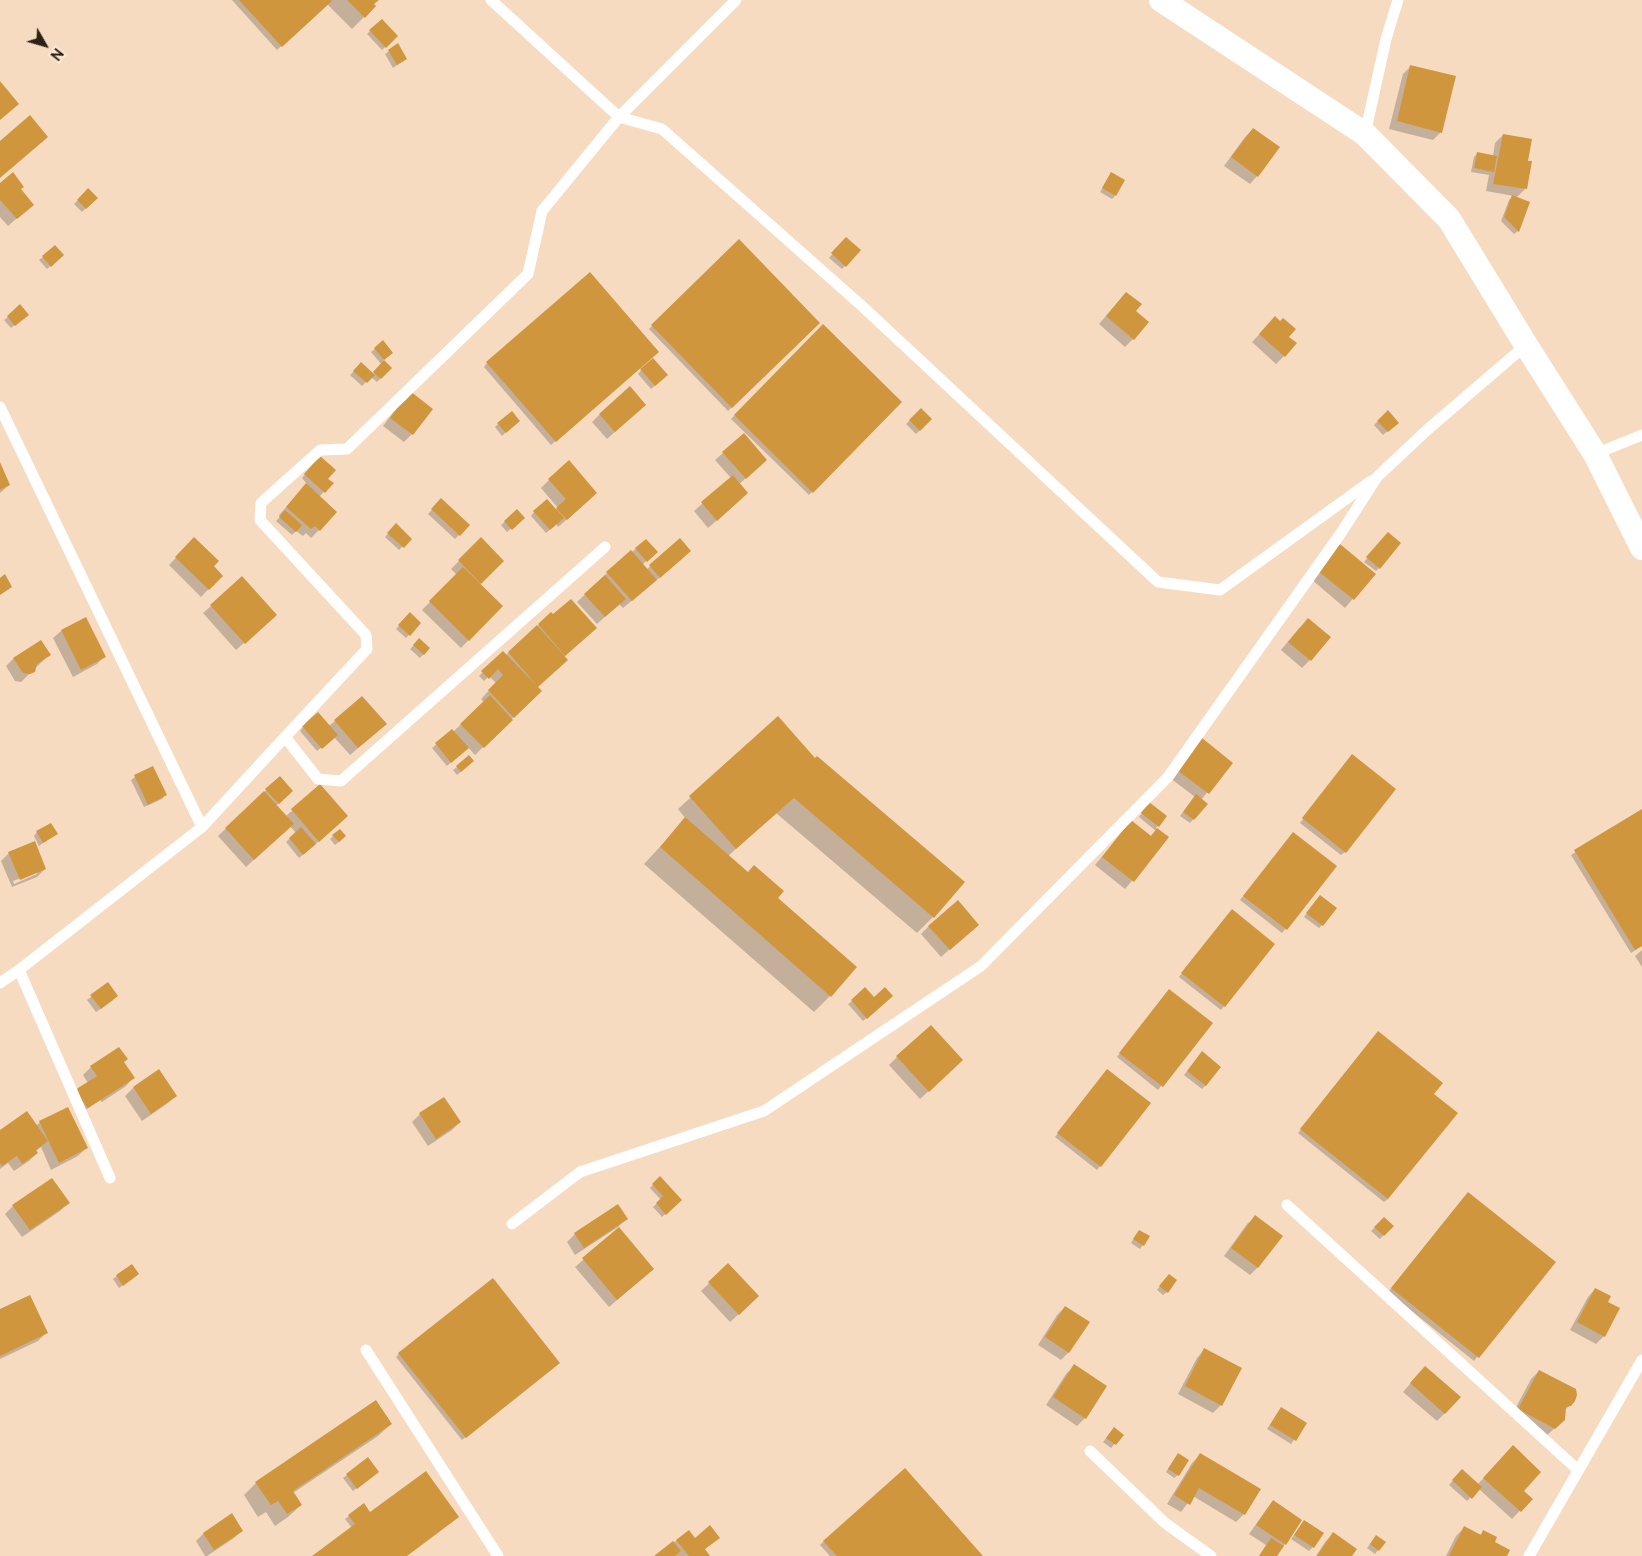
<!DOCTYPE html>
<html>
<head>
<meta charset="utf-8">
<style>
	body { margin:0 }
	#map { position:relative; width:1642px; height:1556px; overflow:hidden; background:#f6dbc1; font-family:Raleway,sans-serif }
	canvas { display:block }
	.north { position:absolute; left:20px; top:20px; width:50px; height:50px; -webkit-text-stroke:4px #ffead5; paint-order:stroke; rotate:128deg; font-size:14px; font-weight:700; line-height:20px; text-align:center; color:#2a2117 }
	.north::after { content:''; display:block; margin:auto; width:18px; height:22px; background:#2a2117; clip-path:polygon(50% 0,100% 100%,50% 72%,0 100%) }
</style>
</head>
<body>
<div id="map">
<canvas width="1642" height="1556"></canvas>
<div class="north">N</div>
</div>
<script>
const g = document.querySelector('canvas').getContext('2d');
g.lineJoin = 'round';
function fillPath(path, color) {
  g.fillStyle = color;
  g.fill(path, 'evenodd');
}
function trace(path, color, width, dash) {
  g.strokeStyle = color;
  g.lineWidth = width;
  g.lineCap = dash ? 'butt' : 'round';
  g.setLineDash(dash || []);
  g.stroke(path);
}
fillPath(new Path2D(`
	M232,0H377L373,4L375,6L352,29L327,4L277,50Z
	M381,20L396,36L382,50L367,34Z
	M397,45L406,59L393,68L385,54Z
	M1411,66L1441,132L1433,140L1389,129L1403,74Z
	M1253,129L1257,176L1250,184L1224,166L1245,137Z
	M1503,135L1527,162L1525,189L1516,198L1528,203L1518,231L1514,234L1501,221L1509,200L1514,196L1486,191L1489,175L1471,172L1474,157L1477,154L1493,156L1495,143Z
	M1111,174L1115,196L1112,199L1100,192Z
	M0,185L24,212L8,226L0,217Z
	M88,190L96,198L82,212L74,204Z
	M846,239L859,251L842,269L829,258Z
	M739,241L818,323L728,411L649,329Z
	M43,257L59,259L47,269L39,260Z
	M1119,301L1135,311L1133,339L1125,347L1099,324Z
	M8,317L24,318L11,328L4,320Z
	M823,326L900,402L809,495L731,419Z
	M1267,326L1287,337L1284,356L1276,364L1252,342Z
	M383,342L392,352L383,360L390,368L377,382L371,377L362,386L350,375L361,364L373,374L382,365L371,352Z
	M654,355L551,445L484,367L487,363Z
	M641,370L663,379L651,389L638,374Z
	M402,401L412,434L404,442L383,426Z
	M645,405L607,439L592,422L600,414Z
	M921,409L931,419L916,434L906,424Z
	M1388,412L1397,423L1383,435L1374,425Z
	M498,424H515L502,436L495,427Z
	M723,453L758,468L739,484V501L708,528L694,511L731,478L715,460Z
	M320,458L327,479L332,483L319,497V530L311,538L306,533L303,536L296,531L292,535L276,521L280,517L279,515L307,484L302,478Z
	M0,466L9,485L0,493Z
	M549,480L588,501L558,527L556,524L546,533L531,516L534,512L555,510L558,508L541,488Z
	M441,500L469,525L455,539L428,514Z
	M517,511L520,521L507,532L501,525Z
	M396,525L410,539L399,550L385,537Z
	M1384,537L1379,568L1376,571L1364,562Z
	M194,539L212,566L221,576L201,597L169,565Z
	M481,539L502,561L479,585L501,606L461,648L422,610L457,575L451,569Z
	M646,540L656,552L642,565L646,570L680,540L682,559L623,608L619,604L597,624L577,602L607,573Z
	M1332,554L1374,574L1345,608L1311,579Z
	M211,606L267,622L236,650L203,613Z
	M410,614L420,623L406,638L396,629Z
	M551,614L587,636L564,657L536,687L540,691L475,755L468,747L447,766L432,748L452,731L453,732L484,702L481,699L496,683L489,676L484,681L479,676L503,652L506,655Z
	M1300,627L1310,660L1302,668L1281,650Z
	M61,631L105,656L97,664L73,677L53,638Z
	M419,640L429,648L420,658L410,649Z
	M49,655L21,682L15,681L6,666L14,658Z
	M778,718L933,917L917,933L776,813L728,856L776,898L830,996L814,1012L644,864L686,819L678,809Z
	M335,721L377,732L350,755L334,737L317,751L300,731L303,727L329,726Z
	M1194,748L1231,763L1201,800L1206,804L1190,823L1180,816L1195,797L1170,778Z
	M1349,760L1345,852L1341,855L1300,823Z
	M469,765L457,775L453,770L457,767Z
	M152,768L165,795L162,799L144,807L131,780L135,777Z
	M279,778L292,791L276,806L286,816L320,786L339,824L299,858L286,842L296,833L290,826L246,867L218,836Z
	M1146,808L1158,826L1156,828L1168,838L1125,889L1095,865L1124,830L1150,837L1156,831L1139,817Z
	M1642,810V946L1631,953L1571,855Z
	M37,832L56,834L39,846L34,836Z
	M333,836L341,840L335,845L330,839Z
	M1290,837L1335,867L1282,933L1240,900Z
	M9,853L45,869L37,877L12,887L1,861ZM37,872V874L14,884L13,881Z
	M1317,900L1322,925L1319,928L1304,917Z
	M1228,915L1273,944L1221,1010L1179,977Z
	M929,926L969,932L941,957L921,934Z
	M1642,950V967L1635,956Z
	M108,984L113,1000L96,1012L87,1000Z
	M1166,994L1211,1023L1158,1090L1117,1057Z
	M874,999L888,1000L863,1021L848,1004L852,1001Z
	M1375,1037L1433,1094L1388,1199L1384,1202L1298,1133Z
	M118,1048L123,1062L133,1078L126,1086L102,1102L100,1100L84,1111L72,1095L88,1083L83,1075L91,1067Z
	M897,1057L954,1068L920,1099L889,1065Z
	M1199,1057L1206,1085L1202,1089L1184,1075Z
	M159,1071L176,1096L168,1103L142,1121L125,1096L133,1088Z
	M1104,1074L1149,1104L1097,1170L1055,1137Z
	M420,1114L460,1122L452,1130L428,1146L412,1122Z
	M40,1122L86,1148L78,1156L51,1170L41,1147L36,1151L37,1153L29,1161L14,1171L8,1163L0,1169V1131L36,1126Z
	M660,1177L681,1200L662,1217L653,1207L661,1200L650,1188Z
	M1464,1197L1554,1263L1474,1361L1388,1292Z
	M68,1203L60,1211L22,1237L5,1214L13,1206Z
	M1255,1217L1257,1268L1250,1275L1224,1256L1247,1224Z
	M1384,1218L1392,1226L1380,1239L1371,1231Z
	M626,1219L618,1227L575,1255L567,1242L575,1234Z
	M619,1229L653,1269L609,1307L575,1267Z
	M1136,1235L1143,1245L1140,1249L1131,1243Z
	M131,1265L134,1277L119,1288L113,1279Z
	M728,1265L750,1304L730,1322L701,1291Z
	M1165,1279L1167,1292L1163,1295L1157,1290Z
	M1595,1289L1607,1302L1604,1336L1596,1344L1570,1330L1588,1297Z
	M1065,1307L1069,1352L1061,1360L1038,1345L1057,1315Z
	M0,1311L46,1333L38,1341L0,1359Z
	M1204,1350L1221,1405L1213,1413L1178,1394L1197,1358Z
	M399,1354L555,1366L462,1440L396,1357Z
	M1074,1366L1085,1418L1077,1426L1046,1405L1066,1374Z
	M1539,1371L1574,1401L1564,1411L1555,1428L1546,1436L1511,1417L1531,1379Z
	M1417,1376L1445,1413L1437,1421L1403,1392Z
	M1278,1412L1305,1424L1291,1444L1267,1429Z
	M391,1424L378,1436L293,1493L301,1505L288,1517L275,1526L266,1512L258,1517L244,1495L256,1483Z
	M1110,1433L1122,1435L1111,1448L1103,1442Z
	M1200,1455L1244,1514L1236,1522L1193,1496L1181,1512L1167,1504L1192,1463Z
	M1505,1455L1522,1491L1531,1499L1512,1519L1479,1489L1467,1501L1449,1485L1462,1470L1478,1484Z
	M1175,1458L1178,1475L1174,1478L1166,1472Z
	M347,1475H374L353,1491L343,1478Z
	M1273,1502L1285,1544L1275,1556H1259L1266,1545L1249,1534L1266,1510Z
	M370,1514L406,1556H314L352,1528L345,1519L349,1516Z
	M1304,1521L1313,1547L1309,1551L1291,1539Z
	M1464,1528L1479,1536L1484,1531L1506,1556H1446L1456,1536Z
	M242,1530L234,1538L207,1556H205L196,1541L204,1533Z
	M1333,1534L1351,1556H1316L1325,1542Z
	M718,1537L704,1550L709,1556H656L677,1540Z
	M1373,1540L1384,1542L1375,1554L1367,1548Z
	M824,1541L981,1556H830L820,1545Z`), '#0003');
fillPath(new Path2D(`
	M239,0H331L332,1L282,47Z
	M347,0H379L374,4L376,6L365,18Z
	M382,19L398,36L386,48L369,30Z
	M398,43L407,59L397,65L388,50Z
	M1410,65L1456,76L1442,133L1397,121Z
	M0,81L19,104L0,120Z
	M30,115L48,137L0,178V141Z
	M1253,128L1280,147L1258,177L1231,157Z
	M1503,134L1532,139L1528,161H1532L1527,189L1493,184Z
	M1477,152L1497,156L1494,172L1474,168Z
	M13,172L24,187L21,189L34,205L17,219L0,200V183Z
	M1111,172L1125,180L1116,196L1102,188Z
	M88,188L98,198L86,209L77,200Z
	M1512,195L1530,202L1519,232L1504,217Z
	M846,237L861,250L846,267L831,253Z
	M739,239L820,323L732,408L651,325Z
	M55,245L64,255L51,267L42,256Z
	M590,272L659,352L556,442L486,362Z
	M1126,292L1142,304L1136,311L1149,322L1134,340L1106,316Z
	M20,304L29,315L15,326L7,316Z
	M1275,316L1280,321L1283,318L1296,329L1289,337L1297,343L1285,357L1259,334Z
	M823,324L902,402L813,493L734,415Z
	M383,340L393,353L384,360L374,348Z
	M653,358L668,375L655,386L640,369Z
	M384,360L392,368L381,379L373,372Z
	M361,362L375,375L367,383L353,371Z
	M630,386L646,405L615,432L599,414Z
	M410,391L433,409L413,435L390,418Z
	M921,408L932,419L920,431L909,420Z
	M1388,410L1399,423L1388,432L1377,421Z
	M512,411L520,421L506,433L497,423Z
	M744,433L767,460L746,479L722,452Z
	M320,456L336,470L328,479L334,483L325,493L304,474Z
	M569,460L597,493L567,520L556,508L566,499L548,479Z
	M0,462L10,485L0,490Z
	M733,475L748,493L717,521L701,502Z
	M306,483L337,512L320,531L315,526L311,529L286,507Z
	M441,498L470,525L460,536L431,509Z
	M547,499L564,518L550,530L533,511Z
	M517,509L525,518L512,530L504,521Z
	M285,510L302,525L296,532L279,517Z
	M396,523L412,539L404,548L387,533Z
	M1388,532L1401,543L1380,569L1366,557Z
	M194,537L219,561L214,566L223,576L209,590L175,557Z
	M481,537L504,561L481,584L458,560Z
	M680,538L691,551L660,578L649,565Z
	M646,539L658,552L647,562L635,548Z
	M1340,544L1376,574L1354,600L1318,571Z
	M631,550L657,580L632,601L606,572Z
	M463,567L503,606L469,641L429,601Z
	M5,574L12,587L0,595V578Z
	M605,575L626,599L605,617L584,594Z
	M242,576L277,615L245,644L210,605Z
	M571,599L597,628L565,656L538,624L551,612L553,614Z
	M410,612L421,623L410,636L398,625Z
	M86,617L106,657L81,670L61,630Z
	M1308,618L1331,637L1311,661L1288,642Z
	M537,625L568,660L538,687L508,652Z
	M419,638L430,648L424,655L413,645Z
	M41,640L51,655L37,664L35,672L30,674L23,673L13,658Z
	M503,651L542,691L514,718L488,690L503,675L498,669L489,679L481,671Z
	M490,695L513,720L484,748L460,724Z
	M362,696L387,724L358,748L334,720Z
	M318,712L338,735L322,749L302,726Z
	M778,716L815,758L817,756L965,882L934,918L794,798L736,849L689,796Z
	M452,729L469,748L451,763L435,743Z
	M1202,738L1233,763L1209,794L1177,770Z
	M1352,754L1396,789L1346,853L1302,818Z
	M469,755L474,761L461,772L456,766Z
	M153,766L167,795L148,805L134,775Z
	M280,776L293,791L279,804L265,789Z
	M320,784L348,816L319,842L291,809Z
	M264,791L294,824L254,860L225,828Z
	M1196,794L1208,804L1194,820L1183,812Z
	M1149,802L1167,816L1159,827L1141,813Z
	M1642,809V946L1635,950L1574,850Z
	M685,817L748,872L754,865L784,891L778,898L857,967L831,997L660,847Z
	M1131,820L1151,836L1157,828L1169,837L1134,882L1102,857Z
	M51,823L58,834L43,843L36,831Z
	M301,827L316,844L303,855L289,838Z
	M340,829L346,836L339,842L332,835Z
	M1293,832L1337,866L1287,930L1243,896Z
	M35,841L46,869L20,880L8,852Z
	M1320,895L1337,908L1323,926L1306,913Z
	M958,900L979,925L950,950L928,926Z
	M1232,909L1275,944L1225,1007L1181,973Z
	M108,982L118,996L101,1009L90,995Z
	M865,987L874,997L885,987L893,996L867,1019L851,1000Z
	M1169,989L1213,1023L1163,1087L1119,1053Z
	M931,1025L963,1060L929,1092L896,1056Z
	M1378,1031L1443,1083L1434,1094L1458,1113L1388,1199L1300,1129Z
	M119,1047L128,1059L124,1062L135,1078L88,1108L75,1090L97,1076L90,1066Z
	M1202,1051L1221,1067L1206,1086L1187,1071Z
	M159,1069L177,1096L151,1114L133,1087Z
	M1107,1069L1151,1103L1101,1167L1057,1133Z
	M444,1097L461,1122L436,1139L419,1113Z
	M68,1107L88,1148L59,1163L39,1121Z
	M27,1111L48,1141L36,1150L38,1153L22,1164L17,1156L2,1166L0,1163V1130Z
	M660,1176L682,1200L666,1215L656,1203L663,1196L652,1184Z
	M52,1178L70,1203L30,1230L12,1205Z
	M1468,1192L1556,1262L1479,1358L1391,1288Z
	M618,1204L628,1219L584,1248L574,1233Z
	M1255,1215L1283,1236L1258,1268L1231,1248Z
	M1384,1217L1394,1226L1384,1236L1374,1227Z
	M619,1227L654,1269L617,1300L582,1258Z
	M1139,1230L1150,1236L1144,1246L1133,1239Z
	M728,1263L759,1296L739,1315L708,1282Z
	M132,1264L139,1274L123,1286L116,1275Z
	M1169,1274L1177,1280L1168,1293L1159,1286Z
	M493,1278L560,1363L466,1438L398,1353Z
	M1595,1288L1611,1296L1608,1302L1620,1308L1605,1337L1577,1322Z
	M30,1295L48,1333L0,1356V1309Z
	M1065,1306L1090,1322L1069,1353L1045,1337Z
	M1204,1348L1242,1368L1222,1406L1185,1386Z
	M1074,1364L1107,1386L1086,1419L1053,1397Z
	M1425,1366L1461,1397L1445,1414L1410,1383Z
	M1539,1370L1576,1389L1577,1395L1575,1401L1571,1406L1566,1407L1565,1420L1555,1429L1518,1409Z
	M376,1400L392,1424L293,1491L302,1505L287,1514L278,1501L271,1505L255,1482Z
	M1281,1407L1307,1423L1296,1441L1270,1425Z
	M1114,1427L1124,1435L1116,1445L1106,1438Z
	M1513,1445L1541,1472L1524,1491L1533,1499L1521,1512L1483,1478Z
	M1178,1453L1189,1460L1179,1476L1168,1469Z
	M1200,1453L1261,1489L1245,1515L1199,1488L1190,1505L1174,1495Z
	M368,1457L379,1472L357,1489L346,1474Z
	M905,1468L983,1556H837L823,1541Z
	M1462,1469L1482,1487L1472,1499L1452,1480Z
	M426,1471L459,1517L407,1556H312L355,1524L348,1515L364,1503L370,1512Z
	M1273,1500L1302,1520L1286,1545L1256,1525Z
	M232,1513L243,1531L214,1550L203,1533Z
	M1304,1520L1324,1533L1314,1548L1294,1535Z
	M710,1525L720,1538L705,1549L710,1556H689L676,1540L689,1530L695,1538Z
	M1464,1526L1481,1535L1483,1530L1497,1537L1495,1542L1510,1550L1507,1556H1449Z
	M1333,1532L1357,1549L1352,1556H1317Z
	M1376,1535L1386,1542L1379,1551L1370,1544Z
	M1271,1538L1284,1546L1277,1556H1259Z
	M673,1541L681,1551L675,1556H654Z`), '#cf963e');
trace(new Path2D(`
	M491,0L619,117L662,129L862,306L1158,582L1220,590L1371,481
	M1365,134L1386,39L1398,0
	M0,407L202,827
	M1595,454L1642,435
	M285,737L367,649L366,635L260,520L261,503L320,450L347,449L528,274L542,211L619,117L736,0
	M19,970L110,1178
	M0,983L19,970L202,827L285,737L318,779L341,781L605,547
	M1287,1205L1578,1470
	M512,1224L580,1172L764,1111L981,966L1168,777L1341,533L1377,477L1427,430L1526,345
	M366,1350L498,1556
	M1090,1451L1165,1523L1211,1556
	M1529,1556L1642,1360`), '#fff', 11);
trace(new Path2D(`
	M1161,0L1365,134L1449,219L1526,345L1595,454L1642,548`), '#fff', 24);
</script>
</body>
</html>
